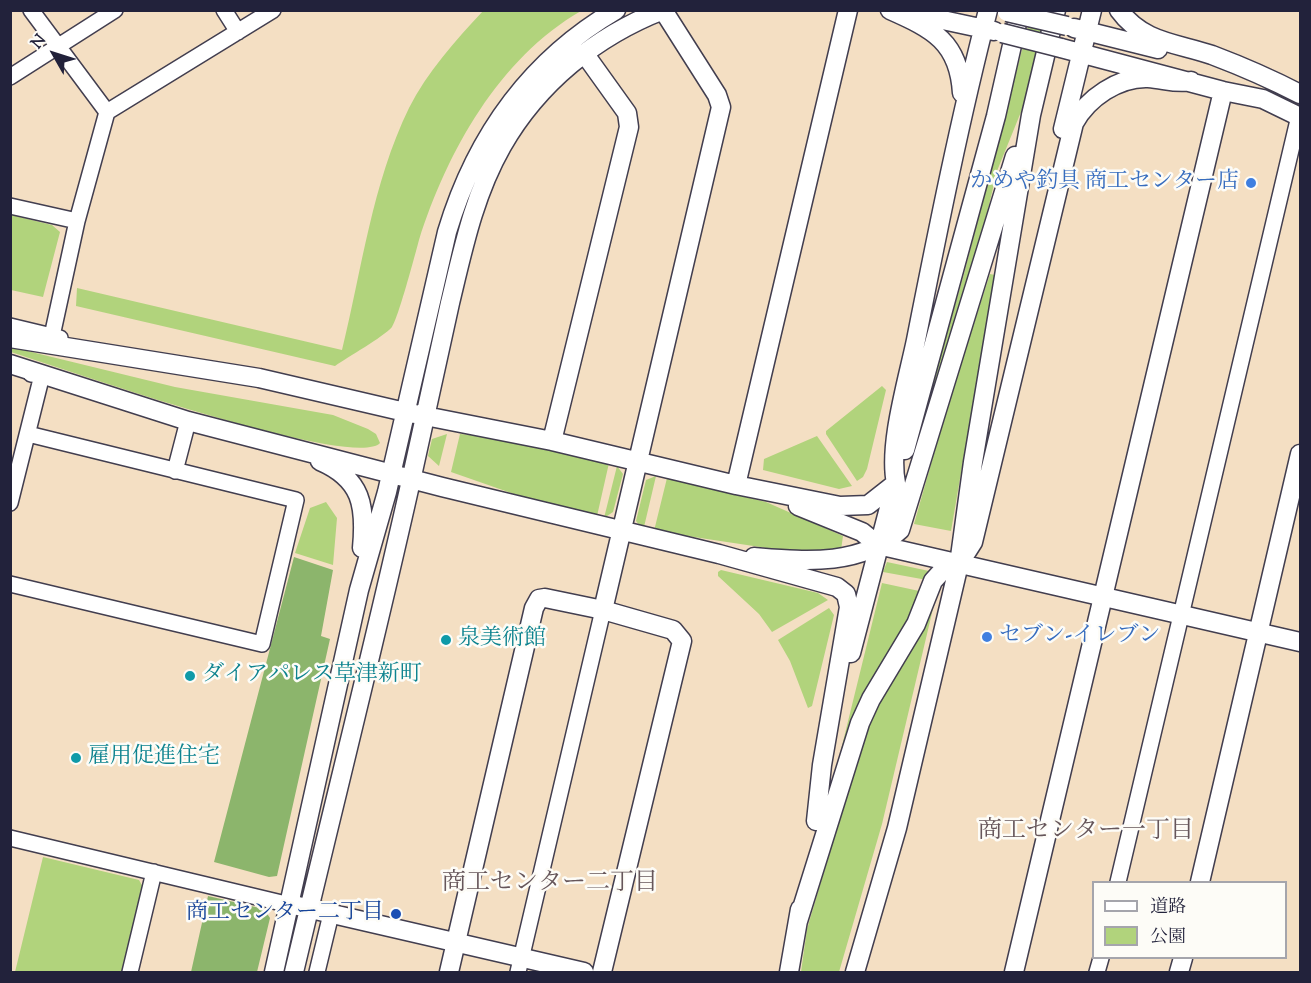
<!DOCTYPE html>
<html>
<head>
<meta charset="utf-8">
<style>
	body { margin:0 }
	#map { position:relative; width:1311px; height:983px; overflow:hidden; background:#f4dfc3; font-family:"Sorts Mill Goudy","Noto Serif JP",serif }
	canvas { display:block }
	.frame { position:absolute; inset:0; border:12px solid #22223b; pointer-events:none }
	.legend { position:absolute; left:1092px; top:881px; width:195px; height:78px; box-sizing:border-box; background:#fdfcf7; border:2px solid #a5a5ac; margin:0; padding:8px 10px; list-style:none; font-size:18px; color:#22223b }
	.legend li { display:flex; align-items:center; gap:12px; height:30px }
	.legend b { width:30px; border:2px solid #a5a5ac }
	.north { position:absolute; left:24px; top:24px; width:60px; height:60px; -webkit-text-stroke:4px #fdfcf7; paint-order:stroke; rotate:309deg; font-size:16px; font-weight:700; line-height:24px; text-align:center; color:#22223b }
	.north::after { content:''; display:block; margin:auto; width:21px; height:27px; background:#22223b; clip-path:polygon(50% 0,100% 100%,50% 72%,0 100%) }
</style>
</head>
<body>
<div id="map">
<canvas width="1311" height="983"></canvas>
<div class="frame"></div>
<ul class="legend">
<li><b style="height:8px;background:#fff"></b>道路</li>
<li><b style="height:16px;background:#b1d37c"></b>公園</li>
</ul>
<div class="north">N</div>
</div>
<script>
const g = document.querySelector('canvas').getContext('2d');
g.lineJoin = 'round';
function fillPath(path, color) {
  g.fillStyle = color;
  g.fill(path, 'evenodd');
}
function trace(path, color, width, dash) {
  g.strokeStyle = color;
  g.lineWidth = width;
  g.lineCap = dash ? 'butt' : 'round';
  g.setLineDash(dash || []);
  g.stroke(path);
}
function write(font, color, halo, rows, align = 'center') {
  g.font = font + ' "Sorts Mill Goudy","Noto Serif JP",serif';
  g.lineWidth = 5;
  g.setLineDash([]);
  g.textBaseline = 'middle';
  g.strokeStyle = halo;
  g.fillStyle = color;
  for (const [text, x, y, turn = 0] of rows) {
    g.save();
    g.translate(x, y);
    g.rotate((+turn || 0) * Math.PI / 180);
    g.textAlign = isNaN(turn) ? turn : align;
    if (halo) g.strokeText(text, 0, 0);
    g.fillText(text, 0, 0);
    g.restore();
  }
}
fillPath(new Path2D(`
	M483,11H581C499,58 447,152 419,240C415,255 398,319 392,327C382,338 349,356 335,366L76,306L77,288L342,350C362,269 372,184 409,108C427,72 456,40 483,11Z
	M1032,11H1047L1025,102L997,171L979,248L925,425L921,424L964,274Z
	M11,215L52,225L60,232L43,297L11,290Z
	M990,274L995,275L951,531L914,524L950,397Z
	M11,347L175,387L333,415L368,429L376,434L380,443C354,471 58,367 11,352Z
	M882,386L886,390L867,469L863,477L857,481L826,434V431Z
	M447,434L439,466L428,456L432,439Z
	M460,434L491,437L609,463L597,516L537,502L451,472Z
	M817,436L852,486L839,489L763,470L764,459Z
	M617,466L623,474L613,512L604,518Z
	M656,476L644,527L640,526L636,521L646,480Z
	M667,478L766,502L843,536L841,550H780L654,531Z
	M326,502L337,518L333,565L295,553L310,508Z
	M887,562L929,571L927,580L883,572Z
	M721,570L818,593L828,600L772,632L759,614L718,576V572Z
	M882,583L924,592L844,763L838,762Z
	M936,596L882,824L839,972H801L807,929L872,710Z
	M829,608L834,615L812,706L808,708L790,661L778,640Z
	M43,857L139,880L143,887L122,972H15Z`), '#b1d37c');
fillPath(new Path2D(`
	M294,557L333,570L321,636L330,639L277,876L269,877L214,862Z
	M208,896L264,909L270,918L257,972H191Z`), '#8cb56c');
const minor = new Path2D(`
	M31,10L107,112
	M224,10L238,32
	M10,77L115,10
	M10,206L77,221
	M10,326L60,338
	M52,336L77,221L107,112L273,10
	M175,471L188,421
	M10,503L42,375L31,374
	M10,584L262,644L296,500L28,434
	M10,838L290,905
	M1118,882L1299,116
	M130,972L154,872
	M317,972L331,914
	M518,972L603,610
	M1097,972L1101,958`);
const tertiary = new Path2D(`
	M890,10C933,29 959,42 962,93
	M1119,10C1143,43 1177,43 1212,55C1241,66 1273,80 1300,94
	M910,13L994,31
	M1074,28L1158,49
	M1061,48L1223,91L1263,99L1300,117
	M1063,129L1092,10
	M10,338L259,378L405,412L552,441L736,485L840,506L868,505L896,483C888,445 908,379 916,340C938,229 960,119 988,10
	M10,364L188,421L442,487L719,554L837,587L846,594L849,607L822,765L816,821
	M552,441L629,127L627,113L584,53
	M905,450L996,116L1020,10
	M320,461C362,479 366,506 362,548
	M736,485L848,10
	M798,506L862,532L878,545L1300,642
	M754,557C804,561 860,567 900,530L1015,156
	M603,610L721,107L717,95L663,10
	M851,653L895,485
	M1200,882L1300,454
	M298,906L584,972
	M798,921L860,723L871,699L916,624L933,581L942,571L959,564L973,542L1074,123C1088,98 1118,77 1148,78C1164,79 1176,84 1191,81
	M274,972L359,590L387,492L447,232C476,136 529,61 616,10
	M294,972C333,807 375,642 412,476C425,418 437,361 450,303C463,249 474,195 502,146C538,83 596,36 663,10
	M449,972L534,608L539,599L545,598L603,610L673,630L682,641L602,972
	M789,972L800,909
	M855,972L897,828L959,564L973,462L1031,115L1056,10
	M1014,972L1223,91
	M1179,972L1183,958`);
trace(minor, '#423e4f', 18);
trace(tertiary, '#423e4f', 21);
trace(minor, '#fff', 15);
trace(tertiary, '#fff', 18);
const tertiaryBridge = new Path2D(`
	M1007,12L1067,26
	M1002,33L1061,48`);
trace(tertiaryBridge, '#423e4f', 21, []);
trace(tertiaryBridge, '#fff', 18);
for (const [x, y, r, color] of [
	[1251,183,6,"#3f7fe0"],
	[987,637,6,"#3f7fe0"],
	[446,640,6,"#0f9aa8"],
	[190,676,6,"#0f9aa8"],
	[76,758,6,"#0f9aa8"],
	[396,914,6,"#1a4fb4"]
]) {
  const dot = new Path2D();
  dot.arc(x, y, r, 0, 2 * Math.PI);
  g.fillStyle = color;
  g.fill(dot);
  trace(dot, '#fdfcf7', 2);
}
write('22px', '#366cbe', '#fdfcf7', [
	["かめや釣具 商工センター店",1239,183],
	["セブン-イレブン",999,637,"left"]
], 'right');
write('22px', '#0d838f', '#fdfcf7', [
	["泉美術館",458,640],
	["ダイアパレス草津新町",202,676],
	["雇用促進住宅",88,758]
], 'left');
write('22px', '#164399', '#fdfcf7', [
	["商工センター二丁目",384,914]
], 'right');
write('24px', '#66565a', '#fdfcf7', [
	["商工センター一丁目",1086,833],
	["商工センター二丁目",550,885]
]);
</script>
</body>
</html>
